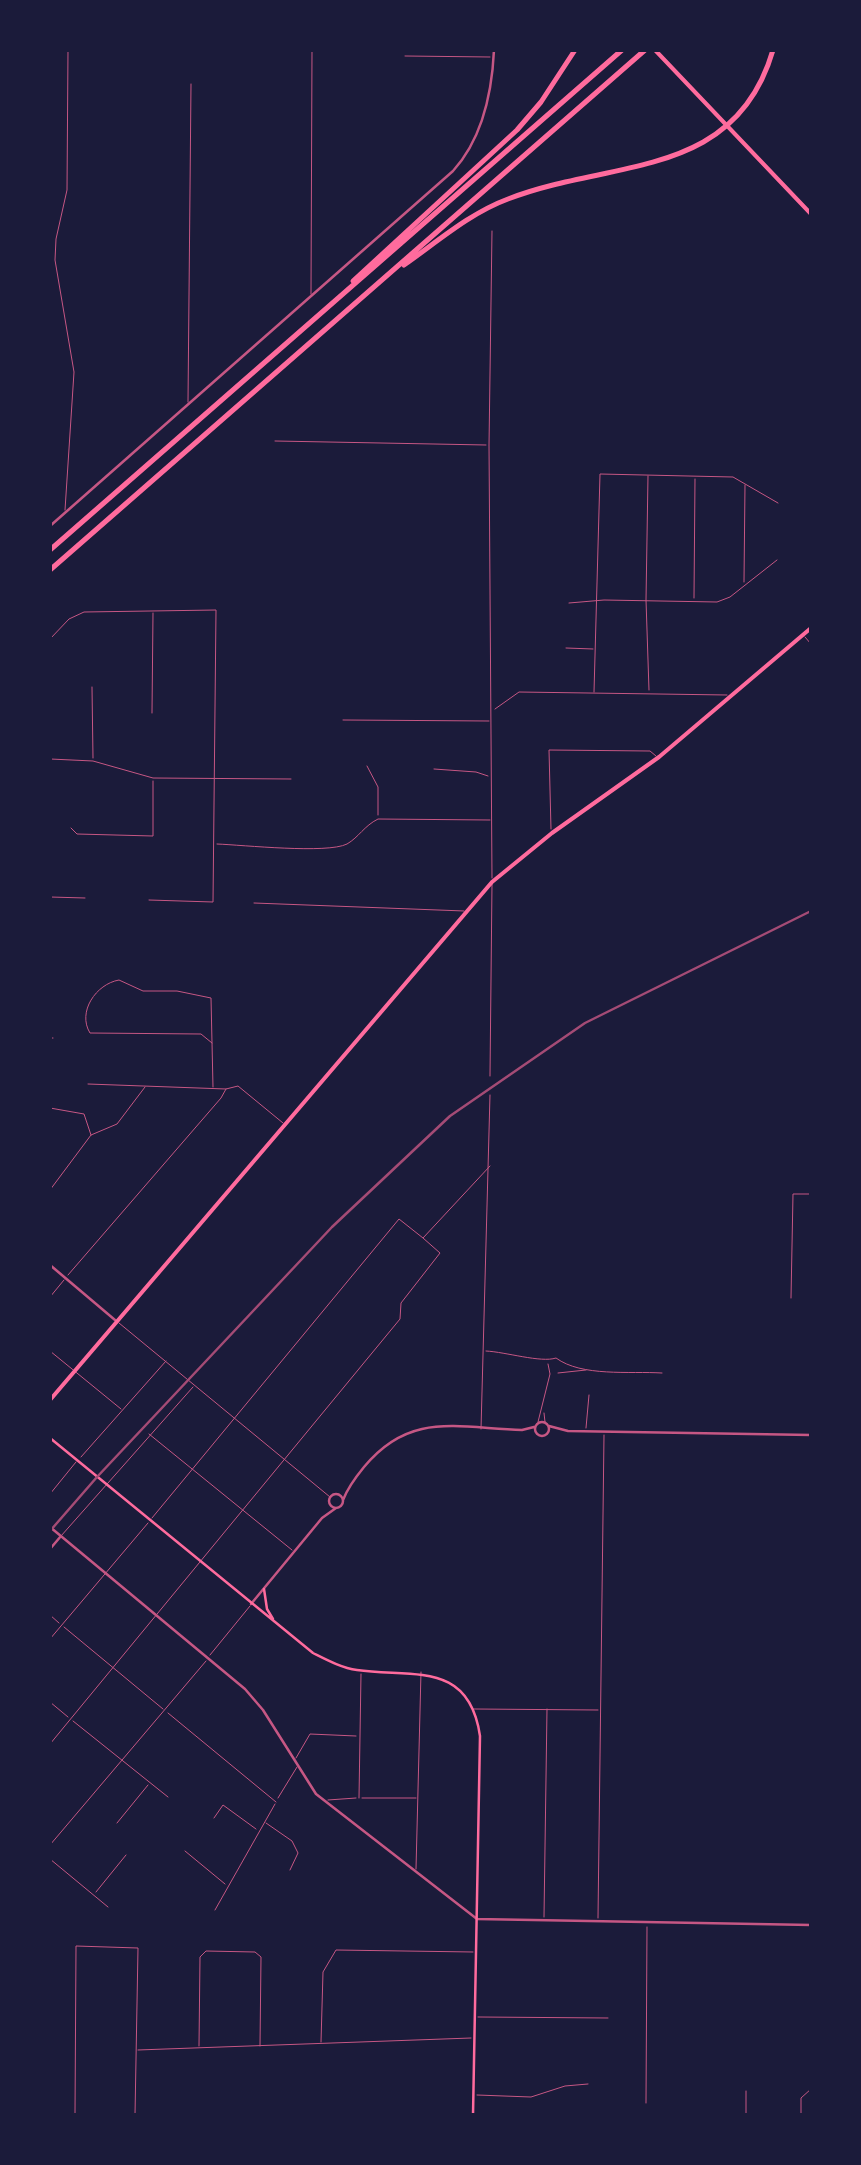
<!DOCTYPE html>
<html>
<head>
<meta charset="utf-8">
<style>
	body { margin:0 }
	#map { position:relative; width:861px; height:2165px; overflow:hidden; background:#1b1b3a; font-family:"Sofia Sans Condensed",sans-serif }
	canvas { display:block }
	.frame { position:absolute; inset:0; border:52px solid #1b1b3a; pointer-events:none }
</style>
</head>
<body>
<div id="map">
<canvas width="861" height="2165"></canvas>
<div class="frame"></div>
</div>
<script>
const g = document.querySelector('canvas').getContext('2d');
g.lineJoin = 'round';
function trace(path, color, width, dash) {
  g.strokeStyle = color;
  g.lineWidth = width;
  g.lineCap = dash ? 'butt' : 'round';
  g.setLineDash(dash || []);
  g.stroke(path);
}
trace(new Path2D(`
	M405,56L490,57
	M311,294L312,50
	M188,402L191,84
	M275,441L486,445
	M648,476L646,600L649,690
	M65,510L74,372L55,260L56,239L67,190L68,50
	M744,582L745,485
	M694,598L695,479
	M569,603L604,600L717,602L730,597L777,560
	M805,637L811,644
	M50,639L69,619L84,612L216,610L213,902L149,900
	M566,648L593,649
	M92,687L93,758
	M594,692L600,474L733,477L778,503
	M495,709L519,692L727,695
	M152,713L153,613
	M343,720L489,721
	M50,759L93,761L153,778L291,779
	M367,766L378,787V815
	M434,769L476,772L488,776
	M71,828L77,834L153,836V781
	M551,829L549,750L650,751L656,756
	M217,844C243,845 327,854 347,844C359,837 364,826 378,819L490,820
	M492,878L489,445L492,231
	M50,897L85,898
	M254,903L464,911
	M50,1038H53
	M212,1043L201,1034L90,1033C77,1012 96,984 119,980L143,991H177L211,998L213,1087
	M490,1076L492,884
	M88,1084L226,1089L238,1086L283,1123
	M50,1108L84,1114L91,1135
	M50,1190L91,1135L117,1124L145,1087
	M68,1275L221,1098L226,1089
	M50,1297L64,1280
	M791,1298L793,1194H811
	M119,1323L330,1497
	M50,1351L121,1409
	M486,1351C506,1352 541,1363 556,1358C582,1377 629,1371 662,1373
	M558,1373L586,1370
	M544,1413L545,1422
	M538,1422L550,1374L548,1364
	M586,1428L589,1395
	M481,1429L490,1095
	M149,1434L292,1550
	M81,1457L166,1361
	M50,1494L76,1462
	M152,1518L399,1219L423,1238
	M61,1536L193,1387
	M50,1615L59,1623
	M64,1627L163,1709
	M50,1639L148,1523
	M210,1655L250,1606
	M50,1702L68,1717
	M474,1709L598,1710
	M168,1713L276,1802
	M73,1721L168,1797
	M50,1744L400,1319L401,1303L440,1253L423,1238L490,1166
	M296,1758L310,1734L356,1736
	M278,1798L297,1767
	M359,1798L361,1674
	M362,1798H416
	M328,1800L356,1798
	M214,1818L223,1805L256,1829
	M117,1823L148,1785
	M266,1823L292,1841L298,1853L290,1870
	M50,1845L206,1661
	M185,1851L225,1884
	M50,1859L108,1907
	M416,1869L421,1672
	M96,1892L126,1855
	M215,1910L275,1804
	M544,1917L547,1709
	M598,1918L604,1435
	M478,2017L608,2018
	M321,2042L323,1972L336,1950L473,1952
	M199,2046L200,1957L206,1951L255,1952L261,1957L260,2046
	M138,2050L471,2038
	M477,2095L531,2097L565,2086L588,2084
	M646,2103L647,1927
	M75,2115L76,1946L138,1948L135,2115
	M746,2115V2091
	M801,2115V2098L811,2089`), '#c65784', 1);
trace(new Path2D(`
	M50,526L453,171C483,138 492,93 494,50
	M50,1265L115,1320
	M535 1429a7 7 0 1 1 14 0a7 7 0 1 1-14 0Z
	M549,1426L568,1431L811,1435
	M329 1501a7 7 0 1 1 14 0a7 7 0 1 1-14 0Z
	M343,1500C348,1487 355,1478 364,1467C410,1411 457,1428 522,1430L534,1427
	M50,1527L245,1689L263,1710L316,1794L477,1919L811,1925
	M50,1549L61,1536
	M251,1604L322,1518L336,1508`), '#c65784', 2.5);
trace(new Path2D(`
	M50,1438L313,1653C327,1660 342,1668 357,1670C412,1678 469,1660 480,1736L473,2115
	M264,1589L267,1609L273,1619`), '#ff6b9d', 2.5);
trace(new Path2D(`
	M655,50L811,214
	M50,1400L492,882L552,833L659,757L811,628`), '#ff6b9d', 4);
trace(new Path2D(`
	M404,265C437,242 470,213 508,199C610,159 735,181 773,50
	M353,281L517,130L541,102L575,50
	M50,550L622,50
	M50,570L645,50`), '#ff6b9d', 5);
trace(new Path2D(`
	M50,1531L97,1477L332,1227L450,1116L585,1023L811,911`), '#a44b75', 2.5);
</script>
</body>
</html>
